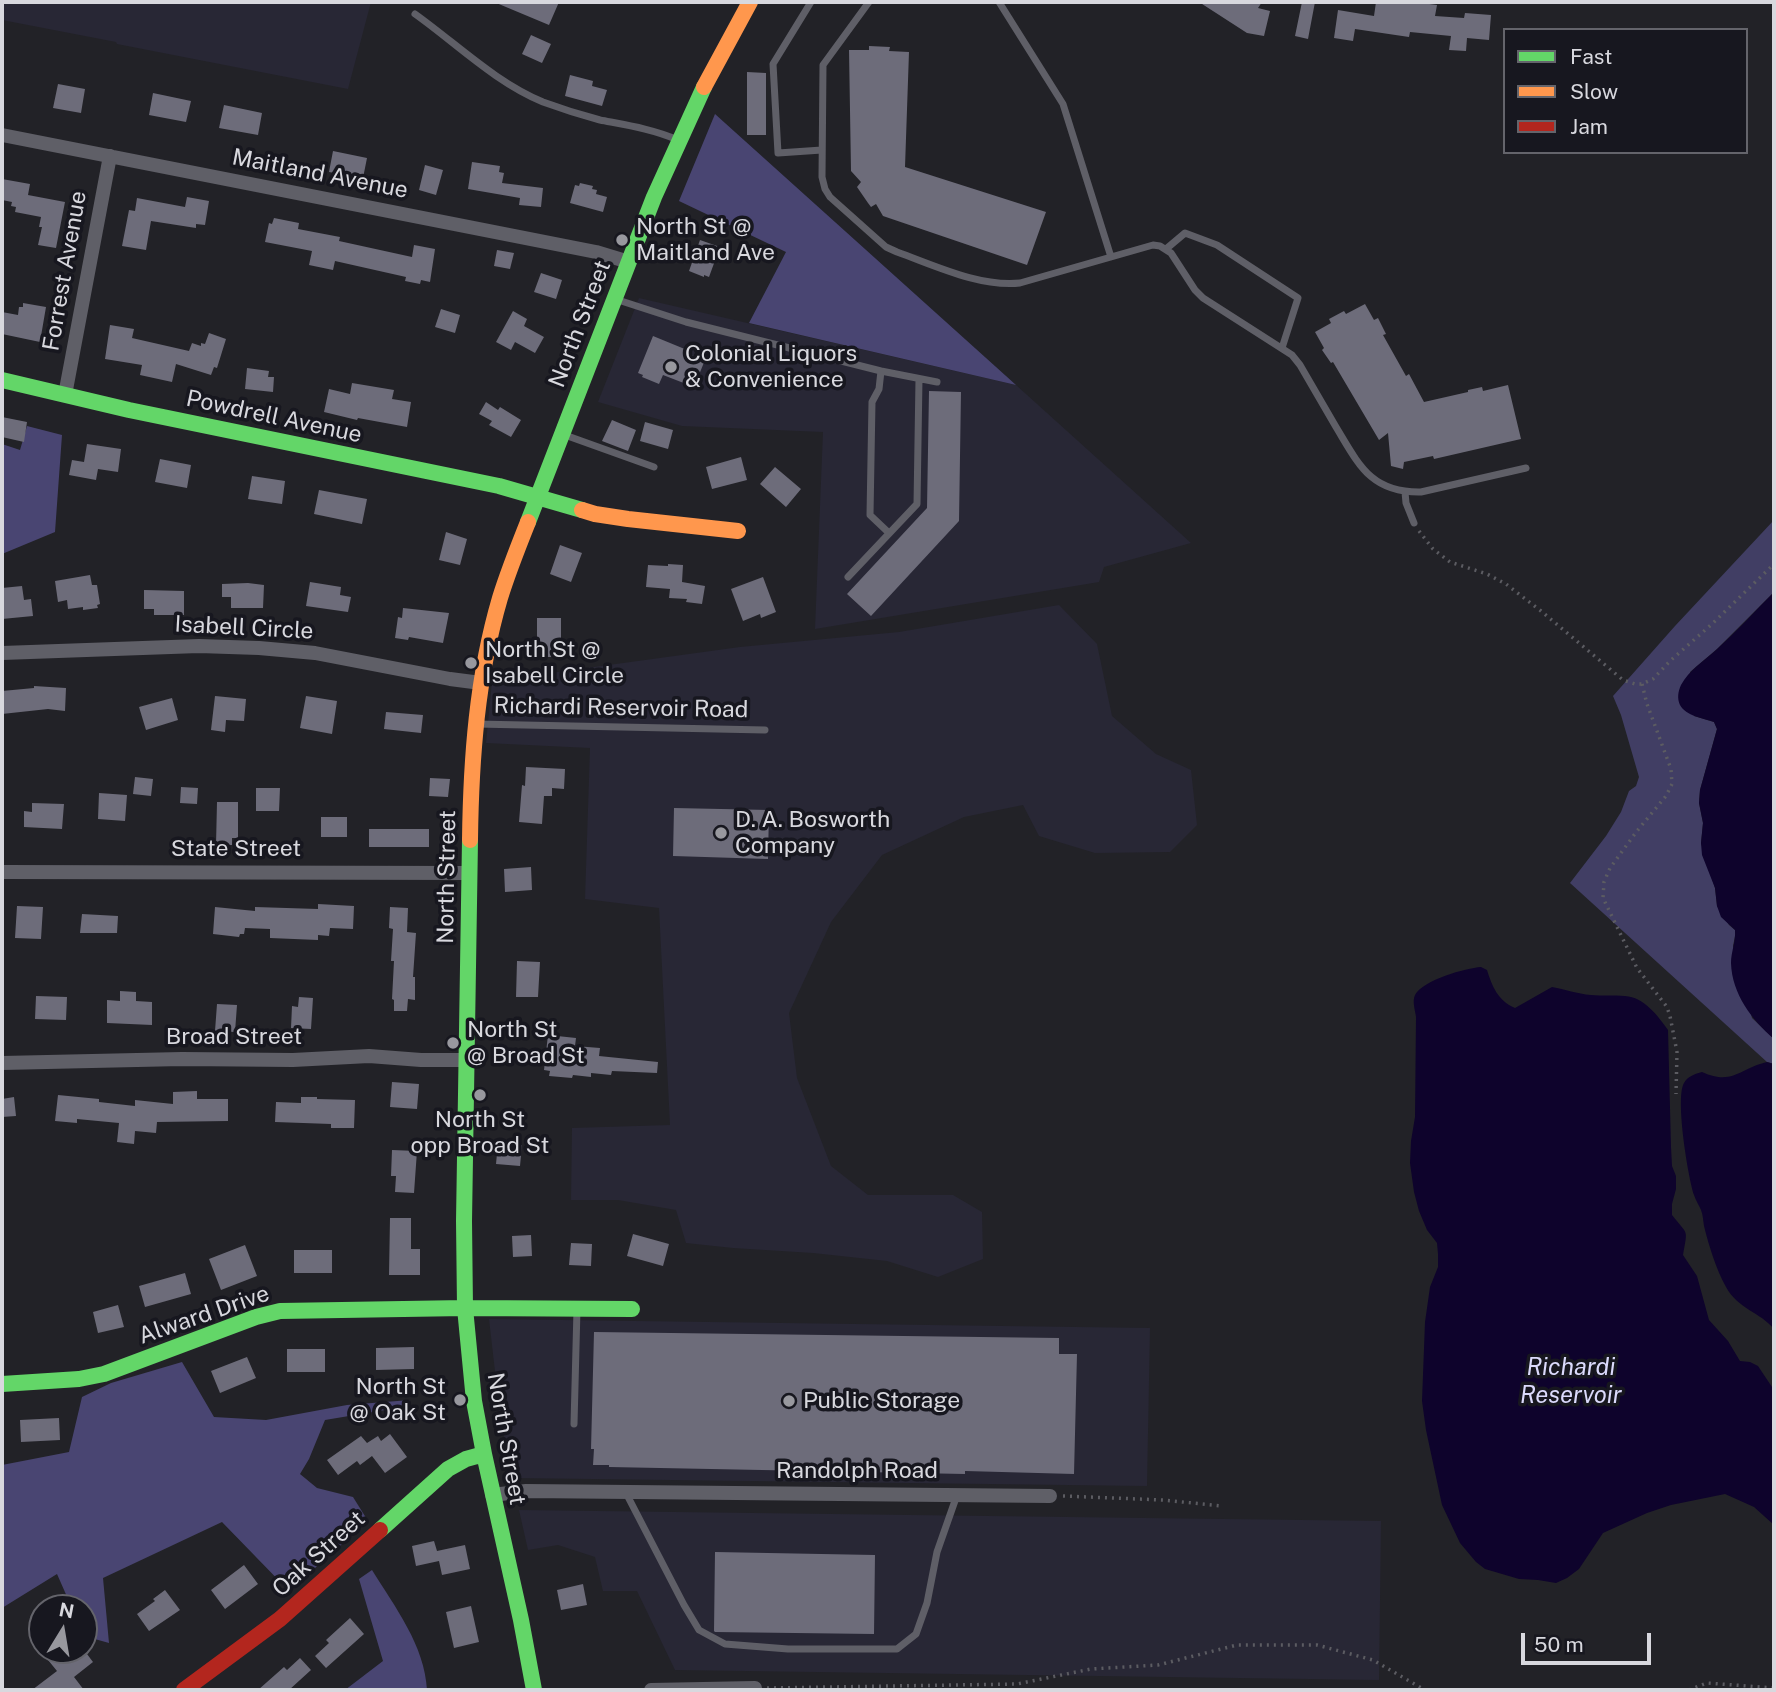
<!DOCTYPE html>
<html>
<head>
<meta charset="utf-8">
<style>
	body { margin:0 }
	#map { position:relative; width:1776px; height:1692px; overflow:hidden; background:#222227; font-family:"Public Sans",sans-serif }
	canvas { display:block }
	.frame { position:absolute; inset:0; border:4px solid #d8d8de; pointer-events:none }
	.legend { position:absolute; left:1503px; top:28px; width:245px; height:126px; box-sizing:border-box; background:#17171f; border:2px solid #64646b; margin:0; padding:9px 12px; list-style:none; font-size:21px; color:#d8d8de }
	.legend li { display:flex; align-items:center; gap:14px; height:35px }
	.legend b { width:35px; border:2px solid #64646b }
	.north { position:absolute; left:28px; top:1594px; width:70px; height:70px; box-sizing:border-box; background:#17171f; border:2px solid #64646b; border-radius:50%; rotate:11deg; font-size:19px; font-weight:700; line-height:28px; text-align:center; color:#d8d8de }
	.north::after { content:''; display:block; margin:auto; width:24px; height:32px; background:#98989e; clip-path:polygon(50% 0,100% 100%,50% 72%,0 100%) }
	.scale { position:absolute; left:1521px; top:1633px; width:130px; height:32px; box-sizing:border-box; border:4px solid #d8d8de; border-top:0; padding-left:9px; font-size:21px; line-height:24px; white-space:nowrap; color:#d8d8de; -webkit-text-stroke:5px #17171f; paint-order:stroke }
</style>
</head>
<body>
<div id="map">
<canvas width="1776" height="1692"></canvas>
<div class="frame"></div>
<ul class="legend">
<li><b style="height:9px;background:#63d668"></b>Fast</li>
<li><b style="height:9px;background:#ff974d"></b>Slow</li>
<li><b style="height:9px;background:#b3261e"></b>Jam</li>
</ul>
<div class="north">N</div>
<div class="scale">50 m</div>
</div>
<script>
const g = document.querySelector('canvas').getContext('2d');
g.lineJoin = 'round';
function fillPath(path, color) {
  g.fillStyle = color;
  g.fill(path, 'evenodd');
}
function trace(path, color, width, dash) {
  g.strokeStyle = color;
  g.lineWidth = width;
  g.lineCap = dash ? 'butt' : 'round';
  g.setLineDash(dash || []);
  g.stroke(path);
}
function write(font, color, halo, rows, align = 'center') {
  g.font = font + ' "Public Sans",sans-serif';
  g.lineWidth = 7;
  g.setLineDash([]);
  g.textBaseline = 'middle';
  g.strokeStyle = halo;
  g.fillStyle = color;
  for (const [text, x, y, turn = 0] of rows) {
    g.save();
    g.translate(x, y);
    g.rotate((+turn || 0) * Math.PI / 180);
    g.textAlign = isNaN(turn) ? turn : align;
    if (halo) g.strokeText(text, 0, 0);
    g.fillText(text, 0, 0);
    g.restore();
  }
}
fillPath(new Path2D(`
	M2,2H371L348,89L117,44L116,42L2,20Z
	M639,298L1016,385L1191,543L1104,567L1099,582L815,629L823,432L682,426L598,402Z
	M1059,605L1097,644L1112,716L1156,754L1191,770L1197,825L1170,852L1095,853L1039,836L1023,805L964,817L882,855L831,922L789,1013L797,1078L831,1166L868,1195H953L982,1212L983,1259L938,1277L887,1261L813,1253L733,1248L686,1243L676,1210L618,1200H571L572,1128L670,1125L659,908L585,899L590,748L486,743L492,681L740,647L899,632Z
	M489,1319L1150,1328L1147,1486L512,1478L500,1415Z
	M519,1510L1381,1521L1379,1680L675,1670L637,1591H603L595,1557L558,1545L528,1550Z`), '#282735');
fillPath(new Path2D(`
	M1774,520V592L1717,649L1690,672L1694,716L1714,722L1717,729L1700,790L1699,803L1703,823L1701,843L1715,888L1717,906L1729,925L1735,930V936L1733,946L1752,1018L1774,1039V1064L1767,1062L1570,883L1606,836L1621,812L1629,791L1636,786L1639,777L1621,715L1613,696L1675,626Z`), '#413e64');
fillPath(new Path2D(`
	M715,114L1016,385L749,323L786,252L679,201Z
	M27,426L62,435L55,532L2,554V444L20,450Z
	M182,1362L214,1417L266,1420L347,1405L410,1400L409,1406L325,1420L309,1459L300,1474L317,1488L353,1497L368,1521L289,1591L222,1522L103,1578L109,1643L84,1636V1608H72L57,1574L2,1608V1465L69,1452L82,1397L111,1383Z
	M372,1570C395,1607 425,1646 427,1690H345L383,1661L359,1579Z`), '#494572');
fillPath(new Path2D(`
	M1774,592V1039C1752,1020 1732,994 1731,963C1731,952 1736,941 1735,930L1721,917L1717,906L1715,888L1702,855L1701,843L1703,823L1699,803L1700,790L1717,729L1714,722C1703,718 1686,716 1680,705C1677,698 1678,692 1681,685C1689,670 1704,661 1716,650C1736,632 1755,611 1774,592Z
	M1481,967L1487,970C1492,986 1498,1001 1515,1008L1552,987C1565,989 1577,994 1591,995C1602,996 1613,995 1625,996C1644,997 1658,1016 1668,1030L1671,1147L1672,1166L1676,1176V1189L1672,1204V1215C1688,1236 1688,1227 1683,1255L1697,1276L1709,1320L1728,1341L1740,1361L1750,1362L1758,1366L1774,1390V1525L1754,1507L1725,1494L1671,1505L1647,1513L1603,1533L1579,1569L1567,1578L1556,1583L1538,1580L1519,1579L1485,1569L1476,1562L1460,1543L1442,1505L1426,1430L1422,1401L1425,1322L1430,1287L1438,1267V1254L1437,1243L1427,1230L1419,1211L1414,1192L1410,1163L1411,1141L1415,1117L1416,1017C1415,1010 1412,1001 1415,995C1423,980 1466,968 1481,967Z
	M1767,1062L1774,1064V1329C1760,1312 1738,1309 1726,1287C1716,1269 1709,1246 1704,1226C1703,1220 1703,1215 1701,1210C1699,1205 1696,1201 1694,1195C1688,1176 1675,1098 1684,1083C1688,1076 1695,1074 1702,1072C1733,1086 1740,1068 1767,1062Z`), '#0e032c');
fillPath(new Path2D(`
	M494,2H559L549,25Z
	M1199,2H1262L1258,8L1270,11L1264,36L1247,33Z
	M1302,2H1315L1308,39L1295,36Z
	M1376,2H1414L1437,5L1435,16L1464,18L1465,13L1491,15L1489,40L1467,38L1466,51L1449,50L1451,36L1410,32L1409,37L1355,29L1353,41L1334,38L1338,10L1374,16Z
	M531,35L551,44L542,63L522,54Z
	M869,46L890,47L889,51L909,52L905,167L1046,212L1027,265L883,216L876,204L871,207L868,203L857,187L861,182L851,171L849,50H869Z
	M747,72L766,73V135H747Z
	M570,75L593,81L592,86L607,90L602,106L565,96Z
	M58,84L85,89L81,113L53,108Z
	M153,93L191,101L186,122L149,115Z
	M224,105L262,113L258,135L219,128Z
	M333,151L367,158L363,178L329,172Z
	M472,162L500,166L499,172L504,173L502,183L543,188L541,207L519,205L520,198L468,189Z
	M425,165L443,170L436,195L419,190Z
	M2,179L30,184L28,195L65,202L56,248L38,245L42,227H39L41,217L15,212L16,207L11,206L12,202L2,200Z
	M580,183L593,186L592,189L597,190L596,194L607,197L603,212L570,203L575,185L579,186Z
	M187,197L209,201L205,225L196,224V228L151,221L146,250L122,246L129,210L135,211L137,198L185,207Z
	M274,218L299,223L298,229L340,237L339,241L412,257L414,245L435,249L430,282L421,280L420,284L405,281L406,277L335,261L333,270L309,265L312,251L265,242L269,223L272,224Z
	M700,240L720,247L709,277L704,275V277L689,271Z
	M497,250L514,253L510,269L494,266Z
	M541,273L562,280L556,299L534,292Z
	M23,303L46,307L40,342L2,334V312L18,315L19,307H23Z
	M1365,304L1374,320L1378,318L1386,334L1383,335L1406,376L1409,374L1424,402L1468,392V390L1482,387L1483,391L1508,385L1521,439L1434,459L1433,456L1404,462L1403,469L1391,466L1388,433L1379,440L1333,362L1331,363L1322,350L1324,348L1315,332L1331,323L1329,319L1344,311L1346,314Z
	M441,309L460,315L455,333L435,327Z
	M513,311L527,319L524,326L544,337L535,353L515,342L511,350L496,342Z
	M110,325L134,329L132,338L189,351L192,343L201,346V343L205,344L209,333L226,339L217,368L214,367L211,375L176,364L172,382L140,375L142,365L105,359Z
	M653,336L692,352L691,355L705,360L694,387L663,375L659,384L642,377L643,375L638,373Z
	M247,368L269,371L268,377H274L273,392L245,389Z
	M352,383L394,390L392,399L411,402L407,427L358,418L357,420L324,412L329,389L350,394Z
	M929,391L961,392L959,521L871,616L847,594L927,508Z
	M486,402L498,410L500,407L521,420L511,437L489,425L492,421L479,414Z
	M2,417L27,422L24,442L2,437Z
	M612,420L636,430L628,451L602,441Z
	M645,422L673,430L668,449L640,441Z
	M87,444L121,449L118,472L98,469L96,480L69,475L72,460L84,462Z
	M741,457L747,480L712,489L706,467Z
	M160,459L191,465L187,488L155,482Z
	M775,467L801,489L786,507L760,484Z
	M252,476L285,481L282,504L248,499Z
	M319,490L367,499L362,524L314,514Z
	M446,532L467,539L460,565L439,560Z
	M560,545L582,553L571,582L550,574Z
	M668,564L683,565L682,582L705,586L702,604L686,602L687,599L669,598L670,589L646,587L648,565L668,566Z
	M90,575L92,585H97L100,604L97,605L98,608L83,610V607L68,609L67,600L58,602L55,581Z
	M763,577L776,612L761,618L760,614L743,621L731,589Z
	M310,582L341,587L340,595L351,597L348,612L306,606Z
	M248,583L264,585L263,608H231V597H222V584Z
	M22,586L24,600L31,599L33,616L2,619V588Z
	M144,590L184,591V615H154V609H144Z
	M403,608L449,613L443,643L409,637L408,640L395,638L398,617L402,618Z
	M537,618H561V657H537Z
	M34,686L66,688L65,711L48,709L2,714V691L34,688Z
	M215,696L246,699L244,721L226,720L225,732L211,730Z
	M306,696L337,701L332,734L300,728Z
	M172,698L178,720L146,730L139,707Z
	M386,712L423,715L421,733L384,729Z
	M526,767L565,769L564,789L552,788V796H544L542,824L519,822L522,785L525,786Z
	M135,777L153,779L151,796L133,794Z
	M430,778L450,779L448,797L429,796Z
	M181,787L198,788L197,804L180,803Z
	M256,788H280L279,811H256Z
	M99,793L127,795L125,821L98,819Z
	M217,802H238V838H232V845H216Z
	M32,803L64,804L62,829L24,827V811L32,812Z
	M674,808L769,810L768,859L673,856Z
	M321,817H347V837H321Z
	M369,829H429V847H369Z
	M531,867L532,890L505,892L504,869Z
	M318,904L354,906L353,929L330,928L329,936L318,935V940L270,938V929L245,928L244,934H240L239,937L213,934L215,907L255,911V907L318,909Z
	M17,906L43,907L41,939L15,938Z
	M390,907L408,908L407,932L416,933L413,977H415V1000L408,999L407,1011H394V1000L392,999L394,961H391L393,929L389,928Z
	M82,914L118,916L117,933H80Z
	M517,961L540,962L538,997H516Z
	M120,991L136,992V1001L152,1002V1025L107,1023V1000L120,1001Z
	M36,996L67,997L66,1020L35,1019Z
	M299,997L313,998L311,1029L291,1028L292,1006L298,1007Z
	M217,1004L237,1005L235,1032L215,1031Z
	M548,1035L576,1038L575,1046L600,1048L599,1056L658,1062L657,1073L612,1071L611,1075L591,1073V1077L573,1075L572,1078L549,1076L550,1071L544,1070Z
	M392,1082L419,1084L417,1109L390,1107Z
	M197,1091V1099H228V1121L157,1122L156,1133L135,1131L134,1144L117,1142L119,1123L77,1119V1123L55,1121L58,1095L99,1099V1102L135,1106V1100L173,1104V1092Z
	M14,1097L16,1116L2,1117V1099Z
	M301,1097H317V1099L355,1100L354,1128H331V1124L275,1122L276,1102L301,1103Z
	M498,1143L522,1145L520,1166L496,1164Z
	M392,1150L417,1151L414,1193L395,1192L396,1176H391Z
	M390,1218H411V1249H420V1275H389Z
	M633,1234L669,1244L663,1266L627,1256Z
	M531,1235L532,1256L513,1257L512,1236Z
	M571,1243L592,1244L591,1266L569,1265Z
	M245,1245L257,1276L221,1290L209,1259Z
	M294,1250H332V1273H294Z
	M185,1273L191,1294L145,1307L139,1286Z
	M118,1305L124,1327L98,1333L93,1312Z
	M594,1332L1059,1338V1354H1077L1074,1474L965,1471V1474L609,1467V1465H593L594,1449H591Z
	M414,1347V1369L376,1370V1348Z
	M287,1349H325V1372H287Z
	M247,1357L256,1378L220,1393L211,1371Z
	M59,1418L60,1440L21,1442L20,1420Z
	M390,1434L407,1457L385,1473L372,1456L360,1465L357,1461L338,1475L327,1460L361,1436L367,1443L378,1436L381,1441Z
	M434,1541L437,1551L465,1545L470,1569L442,1575L439,1561L416,1566L412,1546Z
	M715,1552L875,1555L874,1634L715,1632L714,1631Z
	M244,1565L258,1584L225,1609L211,1590Z
	M583,1584L587,1605L561,1610L557,1590Z
	M165,1590L180,1610L149,1631L137,1614L155,1601L153,1599Z
	M471,1606L479,1642L454,1648L446,1612Z
	M350,1618L364,1634L326,1668L315,1656L329,1643L326,1640Z
	M60,1650H84L93,1662L74,1677L84,1690H32L57,1671L48,1660Z
	M300,1658L311,1670L289,1690H258L284,1667L287,1670Z`), '#6d6c7a');
trace(new Path2D(`
	M1419,531L1433,549L1450,562L1487,574L1506,584L1541,611L1617,675L1623,680L1635,684H1642L1653,679L1670,661L1712,624L1774,564
	M1642,684L1647,704L1671,769L1672,784L1666,796L1637,831L1610,868L1604,882L1603,898L1637,968L1667,1007L1670,1016L1677,1052L1676,1094
	M1063,1496L1163,1500L1222,1506
	M767,1688L1017,1684L1091,1669L1158,1665L1237,1645H1317L1373,1660L1425,1690
	M1689,1690L1707,1683L1774,1688`), '#5c5c62', 3.5, [2, 5]);
trace(new Path2D(`
	M811,2L773,64L778,153L822,150
	M869,2L823,65L822,177L825,189L830,197L886,247L897,252C936,266 979,287 1020,283L1153,245L1160,246L1171,253L1195,290L1203,298L1292,355L1300,365C1312,386 1324,406 1336,427C1359,465 1371,493 1421,492L1526,468
	M999,2L1063,104L1111,257
	M415,14C457,44 495,82 543,102C562,109 581,115 600,120C626,125 653,129 678,140
	M1166,249L1185,233L1217,245L1298,298L1282,348
	M615,299L686,322L881,371L937,382
	M881,371L879,389L872,402L870,515L889,533
	M562,434L654,467
	M1405,492L1406,503L1414,523
	M848,577L917,504L919,379
	M476,724L765,730
	M574,1424L577,1309
	M626,1493L684,1605L699,1630L725,1644L788,1649H897L916,1634L927,1603L937,1552L957,1495`), '#5f5f67', 7);
trace(new Path2D(`
	M2,135L596,252L629,262
	M65,395L110,156
	M2,653L199,646L259,648L315,653L450,679L481,683
	M2,872L470,873
	M2,1063L182,1059L293,1060L369,1056L421,1060H467
	M492,1495L526,1491L1050,1496
	M651,1690L755,1688`), '#5f5f67', 14);
trace(new Path2D(`
	M2,380L129,410L499,486L582,510
	M528,522L654,197L704,87
	M470,840L464,1221L465,1308L474,1401L484,1454L521,1620L534,1690
	M2,1384L79,1379L104,1374L256,1317L280,1311L465,1308L632,1309
	M380,1530L448,1469L466,1459L484,1454`), '#63d668', 16);
trace(new Path2D(`
	M704,87L750,2
	M582,510L595,514L628,519L738,531
	M470,840C471,759 477,676 500,598C508,572 518,547 528,522`), '#ff974d', 16);
trace(new Path2D(`
	M184,1690L280,1619L380,1530`), '#b3261e', 16);
for (const [x, y, r, color] of [
	[622,240,7,"#98989e"],
	[671,367,7,"#98989e"],
	[471,663,7,"#98989e"],
	[721,833,7,"#98989e"],
	[453,1043,7,"#98989e"],
	[480,1095,7,"#98989e"],
	[460,1400,7,"#98989e"],
	[789,1401,7,"#98989e"]
]) {
  const dot = new Path2D();
  dot.arc(x, y, r, 0, 2 * Math.PI);
  g.fillStyle = color;
  g.fill(dot);
  trace(dot, '#17171f', 2.5);
}
write('23px', '#d8d8de', '#17171f', [
	["Maitland Avenue",320,174,11],
	["Forrest Avenue",65,271,-80],
	["North Street",580,324,-69],
	["Powdrell Avenue",274,417,12],
	["Isabell Circle",244,628,3],
	["Richardi Reservoir Road",621,708,1],
	["State Street",236,849],
	["North Street",447,877,-89],
	["Broad Street",234,1037],
	["Alward Drive",204,1315,-19],
	["North Street",506,1439,80],
	["Randolph Road",857,1471],
	["Oak Street",319,1554,-42]
]);
write('23px', '#d8d8de', '#17171f', [
	["North St @",636,227],
	["Maitland Ave",636,253],
	["Colonial Liquors",685,354],
	["& Convenience",685,380],
	["North St @",485,650],
	["Isabell Circle",485,676],
	["D. A. Bosworth",735,820],
	["Company",735,846],
	["North St",467,1030],
	["@ Broad St",467,1056],
	["North St",480,1120,"center"],
	["opp Broad St",480,1146,"center"],
	["North St",446,1387,"right"],
	["@ Oak St",446,1413,"right"],
	["Public Storage",803,1401]
], 'left');
write('italic 24px', '#dbdafc', '#17171f', [
	["Richardi",1571,1368],
	["Reservoir",1571,1396]
]);
</script>
</body>
</html>
